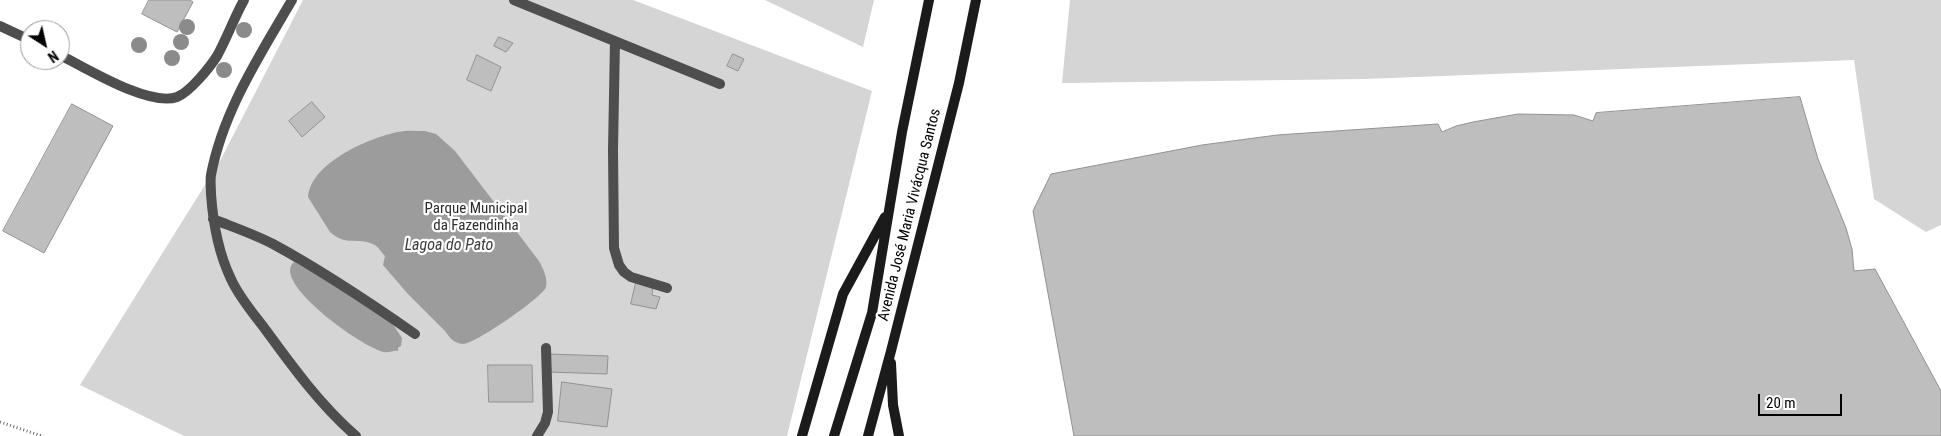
<!DOCTYPE html>
<html>
<head>
<meta charset="utf-8">
<style>
	body { margin:0 }
	#map { position:relative; width:1941px; height:436px; overflow:hidden; background:#fff; font-family:"Roboto Condensed",sans-serif }
	canvas { display:block }
	.north { position:absolute; left:20px; top:20px; width:50px; height:50px; box-sizing:border-box; background:#fff; border:1px solid #999; border-radius:50%; rotate:145deg; font-size:14px; font-weight:700; line-height:20px; text-align:center; color:#000 }
	.north::after { content:''; display:block; margin:auto; width:18px; height:22px; background:#000; clip-path:polygon(50% 0,100% 100%,50% 72%,0 100%) }
	.scale { position:absolute; left:1758px; top:394px; width:84px; height:22px; box-sizing:border-box; border:2px solid #000; border-top:0; padding-left:6px; font-size:15px; line-height:18px; white-space:nowrap; color:#000; -webkit-text-stroke:4px #fff; paint-order:stroke }
</style>
</head>
<body>
<div id="map">
<canvas width="1941" height="436"></canvas>
<div class="north">N</div>
<div class="scale">20 m</div>
</div>
<script>
const g = document.querySelector('canvas').getContext('2d');
g.lineJoin = 'round';
function fillPath(path, color) {
  g.fillStyle = color;
  g.fill(path, 'evenodd');
}
function trace(path, color, width, dash) {
  g.strokeStyle = color;
  g.lineWidth = width;
  g.lineCap = dash ? 'butt' : 'round';
  g.setLineDash(dash || []);
  g.stroke(path);
}
function write(font, color, halo, rows, align = 'center') {
  g.font = font + ' "Roboto Condensed",sans-serif';
  g.lineWidth = 4.5;
  g.setLineDash([]);
  g.textBaseline = 'middle';
  g.strokeStyle = halo;
  g.fillStyle = color;
  for (const [text, x, y, turn = 0] of rows) {
    g.save();
    g.translate(x, y);
    g.rotate((+turn || 0) * Math.PI / 180);
    g.textAlign = isNaN(turn) ? turn : align;
    if (halo) g.strokeText(text, 0, 0);
    g.fillText(text, 0, 0);
    g.restore();
  }
}
fillPath(new Path2D(`
	M303,0H633L872,91L787,436H184L80,385L220,161Z
	M765,0H874L863,47Z
	M1070,0H1941V225L1926,232L1874,199L1854,60L1365,79L1062,83Z`), '#d5d5d5');
fillPath(new Path2D(`
	M425,131L436,134L455,151L539,261C543,268 548,279 546,287C543,297 475,344 463,344C453,343 450,338 445,331L407,293L383,265L385,256C381,252 378,246 373,244C357,237 347,247 330,232L308,197C311,163 368,138 398,132C407,130 416,131 425,131Z
	M294,262L364,301L394,326L402,338L401,346L398,348V351C393,350 390,353 384,352C363,348 270,282 294,262Z`), '#9c9c9c');
const building = new Path2D(`
	M149,0H190L193,2L177,32L142,14Z
	M499,37L513,43L506,52L494,46Z
	M733,54L744,59L738,71L727,66Z
	M477,55L501,67L491,91L467,80Z
	M1800,97L1818,159L1846,228L1852,249L1854,271L1875,269L1941,391V436H1074L1033,211L1051,174L1202,145L1277,135L1438,124L1442,132L1456,126L1473,122L1518,114L1574,115L1593,121L1596,113Z
	M312,102L325,117L302,137L289,121Z
	M72,104L113,126L44,253L3,231Z
	M636,283L653,286L652,295L660,297L656,309L631,304Z
	M548,354L608,356L607,374L548,372Z
	M488,365H532L533,402H489Z
	M562,382L612,389L607,427L558,421Z`);
fillPath(building, '#bebebe');
trace(building, '#929292', 1);
trace(new Path2D(`
	M0,422L42,436`), '#707070', 3, [1, 2.5]);
trace(new Path2D(`
	M292,0C260,55 223,111 211,175C210,181 211,188 211,194C213,223 218,252 231,279C239,297 253,313 265,329C292,366 321,406 356,436
	M514,0L720,84
	M615,41L613,150L614,248L619,265L624,272L631,277L667,288
	M213,219C233,227 254,234 273,244C323,271 369,302 415,334
	M537,436L545,423L548,412L546,348`), '#4e4e4e', 10);
trace(new Path2D(`
	M0,26L30,40
	M60,55C86,68 149,107 177,97C190,92 210,67 217,56C227,38 234,18 244,0`), '#4e4e4e', 10);
trace(new Path2D(`
	M891,363L893,405L899,436
	M802,436L843,294L885,217
	M834,436L872,313L902,132L929,0
	M868,436L891,351L959,83L976,0`), '#1b1b1b', 10);
g.fillStyle = '#8b8b8b';
for (const [x, y] of [
	[187,27],
	[244,30],
	[181,42],
	[139,45],
	[172,58],
	[224,70]
]) {
  g.beginPath();
  g.arc(x, y, 8, 0, 2 * Math.PI);
  g.fill();
}
write('15px', '#2c2c2c', '#fff', [
	["Parque Municipal",476,209],
	["da Fazendinha",476,226]
]);
write('15px', '#000', '#fff', [
	["Avenida José Maria Vivácqua Santos",910,215,-76]
]);
write('italic 16px', '#3d3d3d', '#fff', [
	["Lagoa do Pato",449,246]
]);
</script>
</body>
</html>
